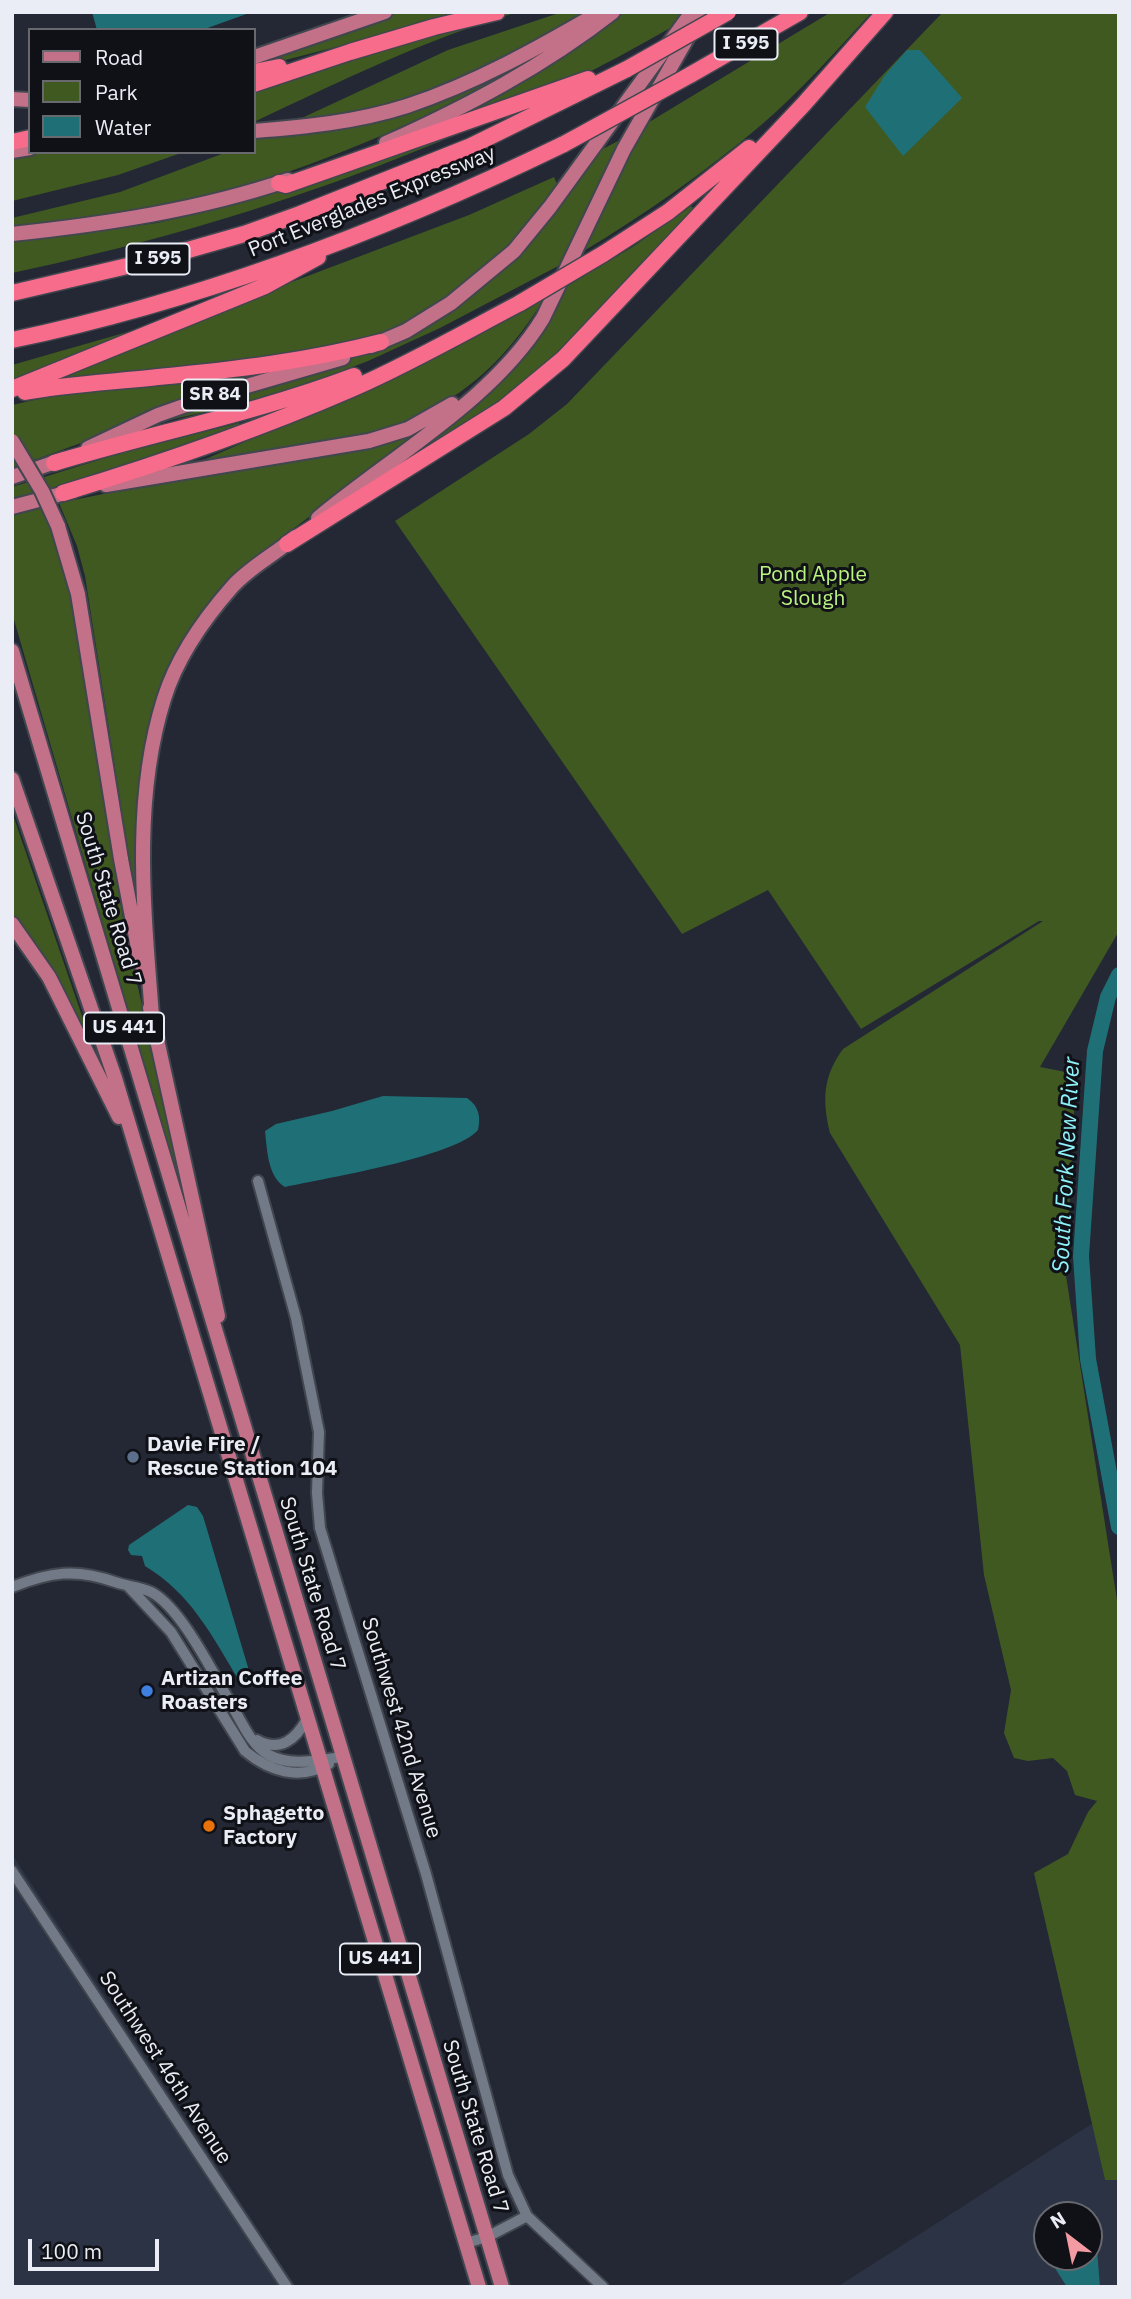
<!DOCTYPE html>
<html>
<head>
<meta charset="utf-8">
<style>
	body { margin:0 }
	#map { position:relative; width:1131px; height:2299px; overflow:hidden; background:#232834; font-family:"IBM Plex Sans",sans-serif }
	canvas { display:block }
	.frame { position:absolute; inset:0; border:14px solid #eaedf5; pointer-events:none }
	.legend { position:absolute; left:28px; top:28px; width:228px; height:126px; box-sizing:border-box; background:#0f1116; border:2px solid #67696f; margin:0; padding:9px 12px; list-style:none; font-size:21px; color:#eaedf5 }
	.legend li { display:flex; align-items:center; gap:14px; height:35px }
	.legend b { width:35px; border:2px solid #67696f }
	.north { position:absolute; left:1033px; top:2201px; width:70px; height:70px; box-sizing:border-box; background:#0f1116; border:2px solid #67696f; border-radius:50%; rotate:328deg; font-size:19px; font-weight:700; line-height:28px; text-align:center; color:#eaedf5 }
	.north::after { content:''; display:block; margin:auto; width:24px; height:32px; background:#f49aa2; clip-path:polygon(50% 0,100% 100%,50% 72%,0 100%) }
	.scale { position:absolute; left:28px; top:2239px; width:131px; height:32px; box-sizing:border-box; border:4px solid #eaedf5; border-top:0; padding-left:9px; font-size:21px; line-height:24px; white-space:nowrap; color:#eaedf5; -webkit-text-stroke:5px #0f1116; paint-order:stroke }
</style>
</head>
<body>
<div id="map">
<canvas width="1131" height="2299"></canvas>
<div class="frame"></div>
<ul class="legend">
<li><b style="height:9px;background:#c27189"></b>Road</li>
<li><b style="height:19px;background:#3f5921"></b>Park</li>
<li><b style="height:19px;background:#1f7076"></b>Water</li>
</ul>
<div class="north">N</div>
<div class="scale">100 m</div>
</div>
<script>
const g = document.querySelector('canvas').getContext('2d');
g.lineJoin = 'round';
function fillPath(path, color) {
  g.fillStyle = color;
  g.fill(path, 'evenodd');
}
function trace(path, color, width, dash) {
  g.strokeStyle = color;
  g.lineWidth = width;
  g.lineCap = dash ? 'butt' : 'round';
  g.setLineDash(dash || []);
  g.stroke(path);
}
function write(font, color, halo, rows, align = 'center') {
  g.font = font + ' "IBM Plex Sans",sans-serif';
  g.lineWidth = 6;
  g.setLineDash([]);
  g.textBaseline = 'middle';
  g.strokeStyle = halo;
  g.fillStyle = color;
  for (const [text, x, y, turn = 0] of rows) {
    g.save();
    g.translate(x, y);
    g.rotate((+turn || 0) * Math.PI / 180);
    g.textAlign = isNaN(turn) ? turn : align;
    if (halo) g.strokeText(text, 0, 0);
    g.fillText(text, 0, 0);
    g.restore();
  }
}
fillPath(new Path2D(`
	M12,1854L296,2287H12Z
	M1093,2123L1105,2180H1119V2287H837ZM1047,2215H1089V2257H1047Z`), '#2b3344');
fillPath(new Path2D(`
	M397,12H455L336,47L254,68V61Z
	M495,12H518C426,39 341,81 254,122V89Z
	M562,12H593C568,26 544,42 518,54C446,89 368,114 289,124L448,50Z
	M624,12H684L677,24C473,143 244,224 12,273V240L61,236L157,223L234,205L311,181L451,122L488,102L542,71Z
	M831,12H872C836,51 800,92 760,126C704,173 644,215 582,252L636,130Z
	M943,12H1119V931L1040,1067L1076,1074L1066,1276L1119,1613V2180H1105L1034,1873L1068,1854L1088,1812L1097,1801L1075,1795L1067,1771L1053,1758L1028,1761L1014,1758L1004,1733L1011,1690L984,1575L960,1345L830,1133C822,1100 823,1076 843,1049L1043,921H1039L861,1029L768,890L682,934L395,521L529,434L567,404Z
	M552,46C464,101 372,144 273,177C238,189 202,201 166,208C116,218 63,223 12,226V218L120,192L227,152H254V140L268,133L339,125Z
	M620,140L562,264L440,328L368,361L274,397L155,423L156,420L382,348L476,291L498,273L541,229L595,153Z
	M30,152H184L118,175L12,201V154Z
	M554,177L558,186L515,243L439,306L371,339L316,354L12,385V365L260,294L469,215Z
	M691,206L695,210L578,336L512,395L367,485L487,391L564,288L634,246Z
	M544,299C459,437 358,437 213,462H199L388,379L452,349Z
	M273,368L274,373L12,468V405L61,394Z
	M435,422L244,566L199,618L176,654L165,678L138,915L85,576L77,546L59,503L249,464Z
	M239,423L241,426L61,486L12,500V487L121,453Z
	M42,508L58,545L71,595L125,931L179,1166L174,1167L12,613V516Z
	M12,812L92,1045H89L22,928L12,916Z`), '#3f5921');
fillPath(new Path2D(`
	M92,12H252L202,30H97Z
	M907,50H920L962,98L903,156L865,107L885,75Z
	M383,1096L467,1098C479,1106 481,1117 478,1130C455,1157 326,1178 285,1187C268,1177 267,1150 265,1131L276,1124L332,1111Z
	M188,1505L197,1507L203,1516L250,1674L249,1679L244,1684L238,1679C211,1634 191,1594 145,1566L142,1556L131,1555L128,1550L129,1545Z
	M1076,2203C1085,2209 1090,2215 1095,2225L1100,2287H1067L1048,2257H1089V2215H1048L1066,2204Z`), '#1f7076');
trace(new Path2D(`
	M1119,975L1108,997L1095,1051L1081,1256L1088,1359L1119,1527`), '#1f7076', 16);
const minor = new Path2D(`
	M258,1181L296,1318L319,1432L317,1493L320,1528L426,1874L508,2175L527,2216L487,2237L466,2243
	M128,1586L171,1632L245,1751C269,1771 299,1781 329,1764
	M12,1587C50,1572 76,1568 115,1582C126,1586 141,1587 151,1592C181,1607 214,1675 231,1704C241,1720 251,1746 269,1755C291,1767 318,1760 342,1757
	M257,1740C280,1753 296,1739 307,1719
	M12,1871L287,2287
	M527,2216L603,2287`);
const major = new Path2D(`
	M254,57L385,12
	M12,99L30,100
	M254,131C305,127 357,122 407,106C476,83 538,48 600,12
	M386,143C466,107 544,66 613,12
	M12,151L30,148
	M12,234C106,224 199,210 288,180
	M371,346L406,331L451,303L514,251L550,207L692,12
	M88,448L158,415L209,397L343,358
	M12,477L64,459
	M106,485L369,441L408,429L452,404
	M12,507L73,491
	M318,518C392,456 493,400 543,318L624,149L702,12
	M58,526L78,594L121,859L141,964
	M12,651L502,2287
	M12,779L115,1078L479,2287
	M12,924L49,977L119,1117
	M150,1008L218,1316
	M152,1016C144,911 132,801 164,699C177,657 203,620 232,587C250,567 274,555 295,537`);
const highway = new Path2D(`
	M254,72L279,67
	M690,75L800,12
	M254,84L350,52L434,27L497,12
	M12,142L30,138
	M279,183L286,185L588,79
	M603,254L668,212L749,148
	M12,293L153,260L244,234L300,214L471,146L627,69
	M12,340C204,300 389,229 564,144
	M12,389L265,286L318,257
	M25,392C69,384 114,382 158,377C233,370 308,361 381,342
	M54,463C154,433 256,413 354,376
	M63,493C162,463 260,429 354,388C411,363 465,332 520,303
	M287,544L504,408L563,359L803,105L885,12`);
trace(minor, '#41464f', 14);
trace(major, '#41464f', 18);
trace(highway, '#41464f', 19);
trace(minor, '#737a87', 10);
trace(major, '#c27189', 14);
trace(highway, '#f76b8b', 16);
const majorBridge = new Path2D(`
	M12,441L42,491L58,526`);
const highwayBridge = new Path2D(`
	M627,69L728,12
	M564,144L690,75
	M520,303L603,254`);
trace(majorBridge, '#41464f', 18, []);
trace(highwayBridge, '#41464f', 19, []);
trace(majorBridge, '#c27189', 14);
trace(highwayBridge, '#f76b8b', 16);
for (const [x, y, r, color] of [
	[133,1457,7,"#5c6f8a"],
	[147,1691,7,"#3f7fe0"],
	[209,1826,7,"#e8710a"]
]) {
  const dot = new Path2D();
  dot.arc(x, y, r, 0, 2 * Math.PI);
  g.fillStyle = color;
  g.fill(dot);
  trace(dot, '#0f1116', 2.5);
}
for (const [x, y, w] of [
	[746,44,63],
	[158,259,63],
	[215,395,66],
	[124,1028,80],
	[380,1959,80]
]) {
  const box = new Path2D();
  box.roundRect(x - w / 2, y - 15.5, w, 31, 5);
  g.fillStyle = '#0f1116';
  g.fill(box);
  trace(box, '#eaedf5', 2);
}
write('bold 19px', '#eaedf5', null, [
	["I 595",746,44],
	["I 595",158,259],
	["SR 84",215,395],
	["US 441",124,1028],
	["US 441",380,1959]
]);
write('21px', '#eaedf5', '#0f1116', [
	["Port Everglades Expressway",372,202,-22],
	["South State Road 7",108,899,73],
	["South State Road 7",312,1584,73],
	["Southwest 42nd Avenue",401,1728,73],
	["Southwest 46th Avenue",165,2068,57],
	["South State Road 7",475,2127,73]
]);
write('21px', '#bbf381', '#0f1116', [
	["Pond Apple",813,575],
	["Slough",813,599]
]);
write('bold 21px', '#eaedf5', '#0f1116', [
	["Davie Fire /",147,1445],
	["Rescue Station 104",147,1469],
	["Artizan Coffee",161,1679],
	["Roasters",161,1703],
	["Sphagetto",223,1814],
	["Factory",223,1838]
], 'left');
write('italic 23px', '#8ff1f9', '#0f1116', [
	["South Fork New River",1067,1165,-87]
]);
</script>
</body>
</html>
